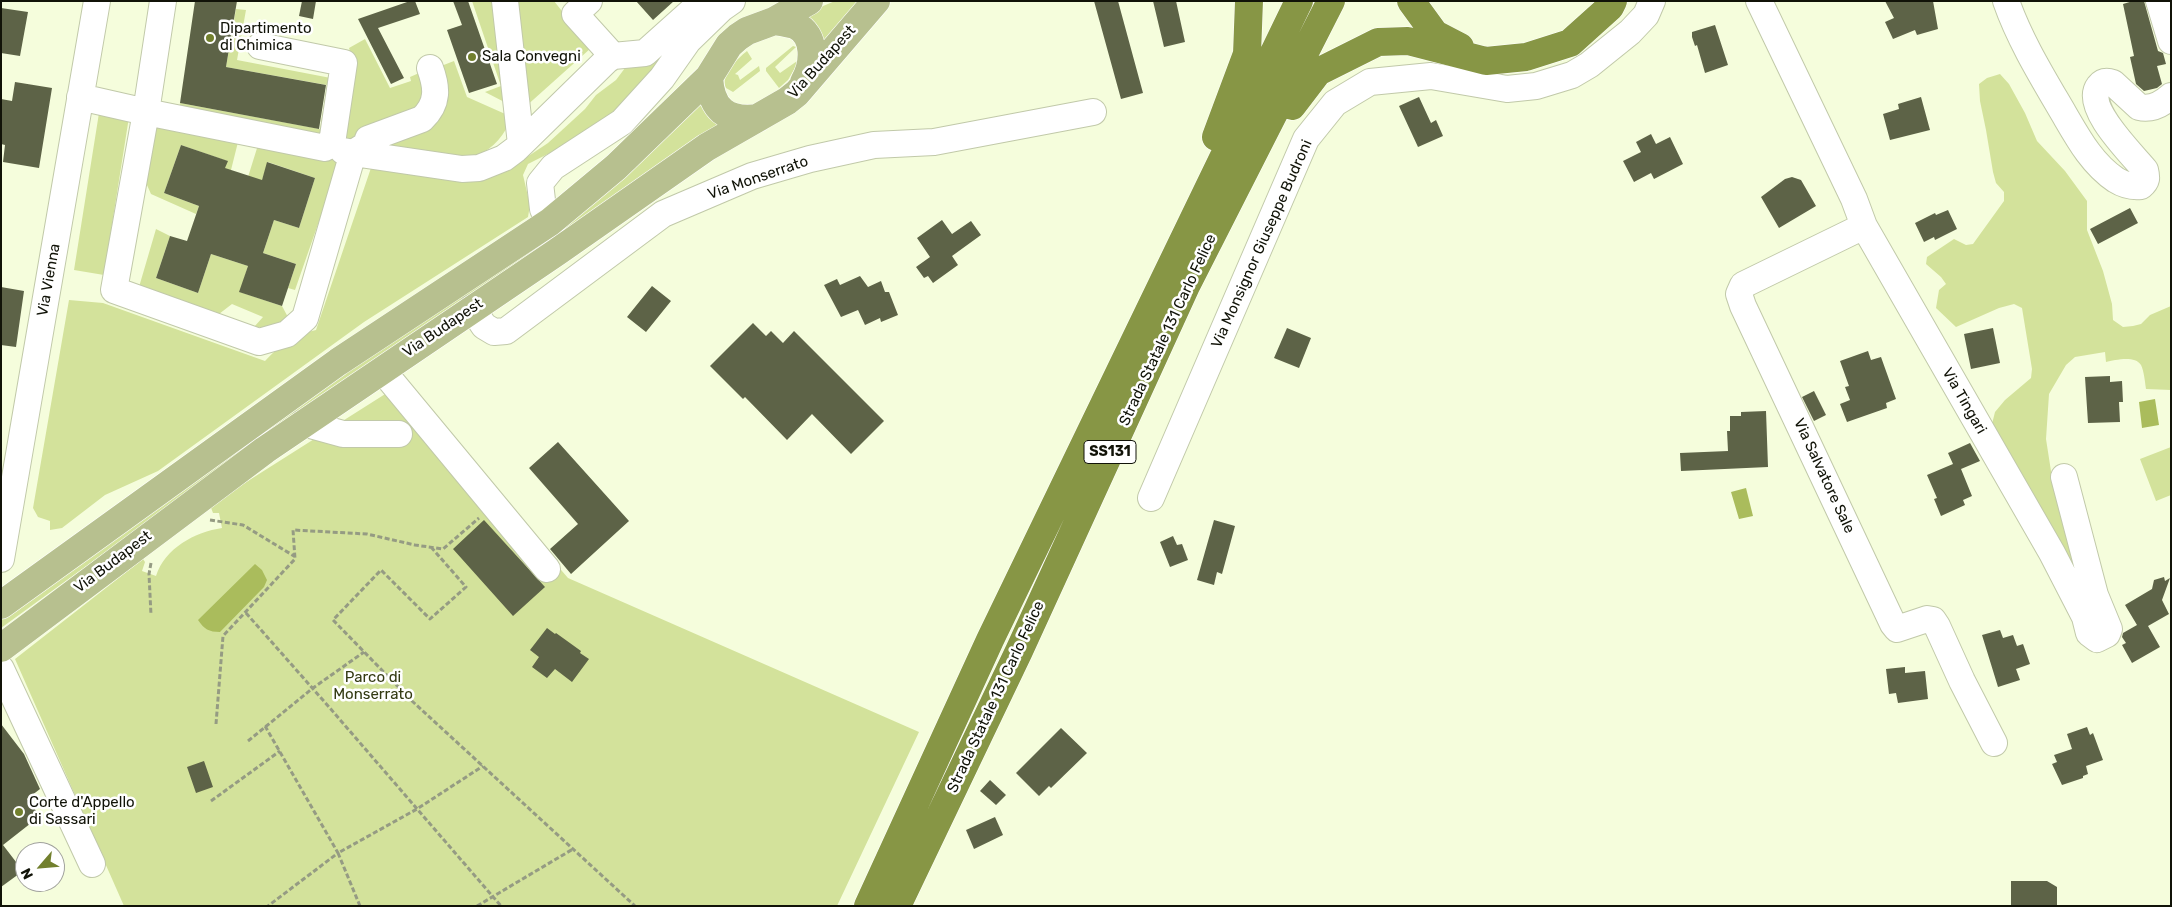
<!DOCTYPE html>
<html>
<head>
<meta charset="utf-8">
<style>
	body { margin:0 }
	#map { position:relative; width:2172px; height:907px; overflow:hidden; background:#f5fddc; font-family:Rubik,sans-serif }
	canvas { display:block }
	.frame { position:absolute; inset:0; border:2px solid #111308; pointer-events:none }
	.north { position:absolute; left:15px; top:842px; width:50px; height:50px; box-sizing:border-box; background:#fff; border:1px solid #a0a19c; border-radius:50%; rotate:243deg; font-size:14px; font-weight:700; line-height:20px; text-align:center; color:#111308 }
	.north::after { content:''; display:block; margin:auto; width:18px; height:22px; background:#72802e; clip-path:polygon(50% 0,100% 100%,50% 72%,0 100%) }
</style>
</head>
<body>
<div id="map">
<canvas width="2172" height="907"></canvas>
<div class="frame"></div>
<div class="north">N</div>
</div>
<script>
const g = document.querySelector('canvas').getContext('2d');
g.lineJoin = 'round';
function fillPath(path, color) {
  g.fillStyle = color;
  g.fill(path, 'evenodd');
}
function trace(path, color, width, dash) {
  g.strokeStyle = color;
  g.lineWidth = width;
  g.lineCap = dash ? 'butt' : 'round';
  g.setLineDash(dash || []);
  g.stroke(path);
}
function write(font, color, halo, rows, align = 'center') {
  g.font = font + ' Rubik,sans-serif';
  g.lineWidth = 5;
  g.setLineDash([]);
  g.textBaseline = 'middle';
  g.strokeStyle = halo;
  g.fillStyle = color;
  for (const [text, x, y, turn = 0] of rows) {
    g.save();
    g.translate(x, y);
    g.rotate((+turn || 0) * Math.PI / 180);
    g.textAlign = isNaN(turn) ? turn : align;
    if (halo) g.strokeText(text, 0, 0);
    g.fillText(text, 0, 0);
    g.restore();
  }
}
fillPath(new Path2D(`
	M472,1H497L512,106L485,92L501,86Z
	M512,1H554L591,48L524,108Z
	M725,1L607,124L528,164L523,175L530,205L528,217L364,322L158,471L105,495L62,528L50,530V521L38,517L33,508L69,300L103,303L265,361C280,345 294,335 316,330L372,165L518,163L548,143L585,109L596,95L616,80L625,68Z
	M835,1H862L822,47L797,17Z
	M236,9L246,10L237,60L336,79L327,137L179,112L180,103L320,129L327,85L226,67Z
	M365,39L390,88L411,81L410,77L426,70L423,114L351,143L342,141L353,61L349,48Z
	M793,46L796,47L775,67L780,73L800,59L788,80L779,88L766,71V68Z
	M747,51L752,59L735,74L738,75L740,80L759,66L760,71L733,92L726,88C720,75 738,58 747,51Z
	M454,61L467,97L512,117C505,134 494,149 476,156C466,160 391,149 374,148L431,125L436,68Z
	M2000,74L2009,84L2025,113L2037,141L2065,171L2087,201V230L2103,271L2112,304L2113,320L2123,327L2133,326L2141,324L2150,315L2171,306V390L2146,389C2145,382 2144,371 2141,365C2135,355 2115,360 2106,362L2105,352L2075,357L2066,365L2049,394L2046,439L2053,484L2085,601L1989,436L1995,412L2005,400L2031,378L2032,369L2022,308L2014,304L1999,308L1956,327L1936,308L1939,290L1946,284L1941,277L1926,264L1927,257L1954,239L1966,245L1973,244L2004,201V192L1996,183L1993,172L1986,130L1980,101L1979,84L1987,78Z
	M705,96L728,123L533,256L323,394L1,628V620L319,388Z
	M99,113L129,117L104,275L74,270Z
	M160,122L238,142L231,170L219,185L227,161L181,145L164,193L199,206L196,214L151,194L143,176L152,136Z
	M258,145L340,161L295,290L288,288L296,264L263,253L274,220L299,228L315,178L268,162L256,198L243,193Z
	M156,229L170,236L156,278L198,293L211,254L248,266L240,292L282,306L290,321L274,328L254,327L263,317L232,304L219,314L139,287Z
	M401,384L568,578L919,732L837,906H124L15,659L143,559L145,562L142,571L156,576C165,548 195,532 222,528L219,513H213L210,505Z
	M2171,447V495L2156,501L2140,459Z`), '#d3e29b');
fillPath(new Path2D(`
	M2155,399L2159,425L2142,428L2139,402Z
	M1746,488L1753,516L1739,519L1731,492Z
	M255,564L262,570L267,580L264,587L220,632C209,632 204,629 198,620Z`), '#aabc5c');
fillPath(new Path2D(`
	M195,1H237L226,67L326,85L319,129L180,103Z
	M302,1H316L313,19L299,16Z
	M410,1H415L420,14L378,28L404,78L391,84L358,19Z
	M453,1H468L497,84L469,93L447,30L462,25Z
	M636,1H674L653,20Z
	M1094,1H1118L1143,93L1121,99Z
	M1153,1H1176L1185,42L1164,47Z
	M1885,1H1933L1938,29L1917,35L1915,30L1893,39L1885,22L1894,18Z
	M2133,1H2144L2158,51L2163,53L2166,64L2157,66L2162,84L2157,88L2144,91L2136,84L2130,57L2134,56L2123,4Z
	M1,8L28,12L20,56L1,53Z
	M1715,25L1728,65L1705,73L1697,45L1695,46L1692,37V32Z
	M15,82L52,88L39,168L3,162L5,145L1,144V99L12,101Z
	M1419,97L1431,123L1436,120L1443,136L1418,147L1399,106Z
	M1921,97L1930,130L1890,140L1883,114L1899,109L1898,104Z
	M1651,134L1656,144L1670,137L1683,164L1654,179L1651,173L1634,182L1623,161L1641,152L1636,142Z
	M181,145L228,161L225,168L262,180L267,162L315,178L299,228L274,220L263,253L296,264L282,306L239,292L248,266L211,254L198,293L156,278L170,236L187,241L199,206L164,193Z
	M1792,177L1801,180L1816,206L1779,228L1761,197L1785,179Z
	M2130,208L2138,223L2098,244L2090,229Z
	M1948,210L1957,229L1935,240L1934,237L1924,242L1915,223L1935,213L1936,215Z
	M942,220L952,234L971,221L981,235L952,256L958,265L933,283L928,276L924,278L916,267L930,257L917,238Z
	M860,276L868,287L881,281L885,292H889L898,315L881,322L880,318L865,325L858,310L841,317L824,285L837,279L840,285Z
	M652,286L671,301L646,332L627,317Z
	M1,287L24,291L16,347L1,345Z
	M753,323L766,336L771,331L783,343L794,331L884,421L851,454L812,414L787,440L745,397L743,399L710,366Z
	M1287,328L1311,338L1299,368L1274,358Z
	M1993,328L2000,363L1971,369L1964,334Z
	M1868,351L1871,360L1881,357L1896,399L1886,403L1887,408L1847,422L1840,404L1850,400L1845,387L1849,386L1840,361Z
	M2110,376V382L2122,381L2123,402H2119L2120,422L2088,423L2085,377Z
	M1814,391L1826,415L1814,421L1802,397Z
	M1766,411L1768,467L1681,471L1680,453L1728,451L1727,431H1730V416H1741V412Z
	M558,442L629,521L571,574L550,549L578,524L529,468Z
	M1970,443L1980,461L1961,469L1972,496L1963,500L1965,505L1941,516L1934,499L1937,498L1927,475L1953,464L1948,453Z
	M484,520L545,587L513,616L453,549Z
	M1214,520L1235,526L1222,574L1217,572L1214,585L1197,580Z
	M1173,536L1177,545L1182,544L1188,560L1170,567L1160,542Z
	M2164,577L2165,581L2170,578L2162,600L2169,614L2148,626L2160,647L2132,663L2122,645L2126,643L2122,637L2123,633L2137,625L2125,605L2152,589L2154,580Z
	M547,628L555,634L556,633L581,651L580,653L589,659L572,682L555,669L547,678L532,667L539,657L530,650Z
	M2000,630L2003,638L2013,635L2017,646L2023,644L2030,664L2016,669L2020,680L1998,687L1982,635Z
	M1905,667V673L1925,671L1928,699L1898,703L1896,693L1889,694L1886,669Z
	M1,724L24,754L40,789L27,799L40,816L3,845L23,871L1,887Z
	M2087,727L2090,735L2093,733L2103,760L2086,766L2088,774L2083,776V778L2062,785L2052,764L2057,762L2054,755L2072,749L2067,734Z
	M1061,728L1087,753L1051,788L1049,786L1039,796L1016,773Z
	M204,761L213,787L196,793L187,767Z
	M990,780L1006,795L996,805L980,791Z
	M995,817L1003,835L974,849L966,830Z
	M2011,881H2047L2057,887V906H2011Z`), '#5d6347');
const minor = new Path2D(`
	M163,1L146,112L325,148L332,143L344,63L260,46
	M505,1L521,144
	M589,1L575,14L613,56
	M1759,1L1854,199L1864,226L2052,553L2085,617L2089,633L2097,639L2107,634L2109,629L2095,595L2064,477
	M2006,1C2020,41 2043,78 2064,114C2078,138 2092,164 2116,180C2124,185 2132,187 2141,186C2147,181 2147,178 2145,170C2132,154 2083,107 2099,86C2103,81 2107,81 2113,83L2139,107C2151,110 2162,104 2171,96
	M2159,1L2171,41
	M80,97L146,112L114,290L259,342L287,334L305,318L353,153L462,169L479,168L504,158L516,149L607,60L613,56L645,53L703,1
	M343,151L353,153L366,145L368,139L422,119C439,103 437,87 430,68
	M550,222L543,209L540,183L553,167L622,122L662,78L688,41L722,8L732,1
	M1864,226L1743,285L1739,294L1743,306L1893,624L1897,629L1927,619L1933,620L1937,626L1962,681L1994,743
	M472,308L484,326L494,332L506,331L663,214L752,176L810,159L874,145L934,142L1093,112
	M382,370L547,569
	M303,423L343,434H399
	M1151,498L1306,139L1335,103L1370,82L1431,76L1507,89L1536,86L1572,75L1589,65L1630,32L1646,15L1652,1
	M1,559L97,1
	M1,669L92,864`);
const major = new Path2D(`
	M774,21C781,22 789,23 795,25C817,35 814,65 804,82
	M709,77C711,109 726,122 758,118
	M1,605L338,362L550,222L616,167L709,77L729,45L738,37L747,31L774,21L809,1
	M1,648L265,450L557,252L707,147L787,101L797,93L876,1`);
const highway = new Path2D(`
	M1411,1L1435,34L1460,47
	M1292,106L1318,72L1378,42L1408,41L1486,61L1526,57L1570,43L1610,7L1613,1
	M1216,137L1247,54L1249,1
	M868,906L990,640L1299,1
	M897,906L1019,651L1186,286L1331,1`);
trace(minor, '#c1c9a9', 28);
trace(major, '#fff', 29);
trace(highway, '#fff', 29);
trace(new Path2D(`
	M210,520L243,525L294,556
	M431,547L466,587L430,619L381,570L333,620L412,701L635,906
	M151,563L149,574L151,615
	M246,613L329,707L501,906
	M216,724L223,636L295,559L293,530L367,534L415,545L443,549L479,518
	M265,726L338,853L268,906
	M248,741L313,688L364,652
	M211,801L280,751
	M360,906L338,853L417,809L483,766
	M477,906L573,849`), '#959b83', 3, [5, 2.5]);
trace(minor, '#fff', 26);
trace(major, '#b7c08f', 28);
trace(highway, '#879645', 28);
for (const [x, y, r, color] of [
	[210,38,5,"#72802e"],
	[472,57,5,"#72802e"],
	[19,812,5,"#72802e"]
]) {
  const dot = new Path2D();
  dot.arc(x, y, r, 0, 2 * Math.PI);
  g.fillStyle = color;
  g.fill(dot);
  trace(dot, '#fff', 2);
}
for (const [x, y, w] of [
	[1110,452,52]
]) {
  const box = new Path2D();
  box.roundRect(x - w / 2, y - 11.5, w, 23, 4);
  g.fillStyle = '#fff';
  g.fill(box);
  trace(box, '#111308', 1);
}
write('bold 14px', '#111308', null, [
	["SS131",1110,452]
]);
write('15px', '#111308', '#fff', [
	["Dipartimento",220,29],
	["di Chimica",220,46],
	["Sala Convegni",482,57],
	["Corte d'Appello",29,803],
	["di Sassari",29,820]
], 'left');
write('15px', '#111308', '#fff', [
	["Via Budapest",822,62,-48],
	["Via Monserrato",758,178,-19],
	["Via Monsignor Giuseppe Budroni",1262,244,-66],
	["Via Vienna",49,280,-80],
	["Via Budapest",443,328,-34],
	["Strada Statale 131 Carlo Felice",1168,330,-65],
	["Via Tingari",1964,401,60],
	["Via Salvatore Sale",1824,476,65],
	["Via Budapest",113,562,-37],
	["Strada Statale 131 Carlo Felice",996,697,-65]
]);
write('15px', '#333a12', '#fff', [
	["Parco di",373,678],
	["Monserrato",373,695]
]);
</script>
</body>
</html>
